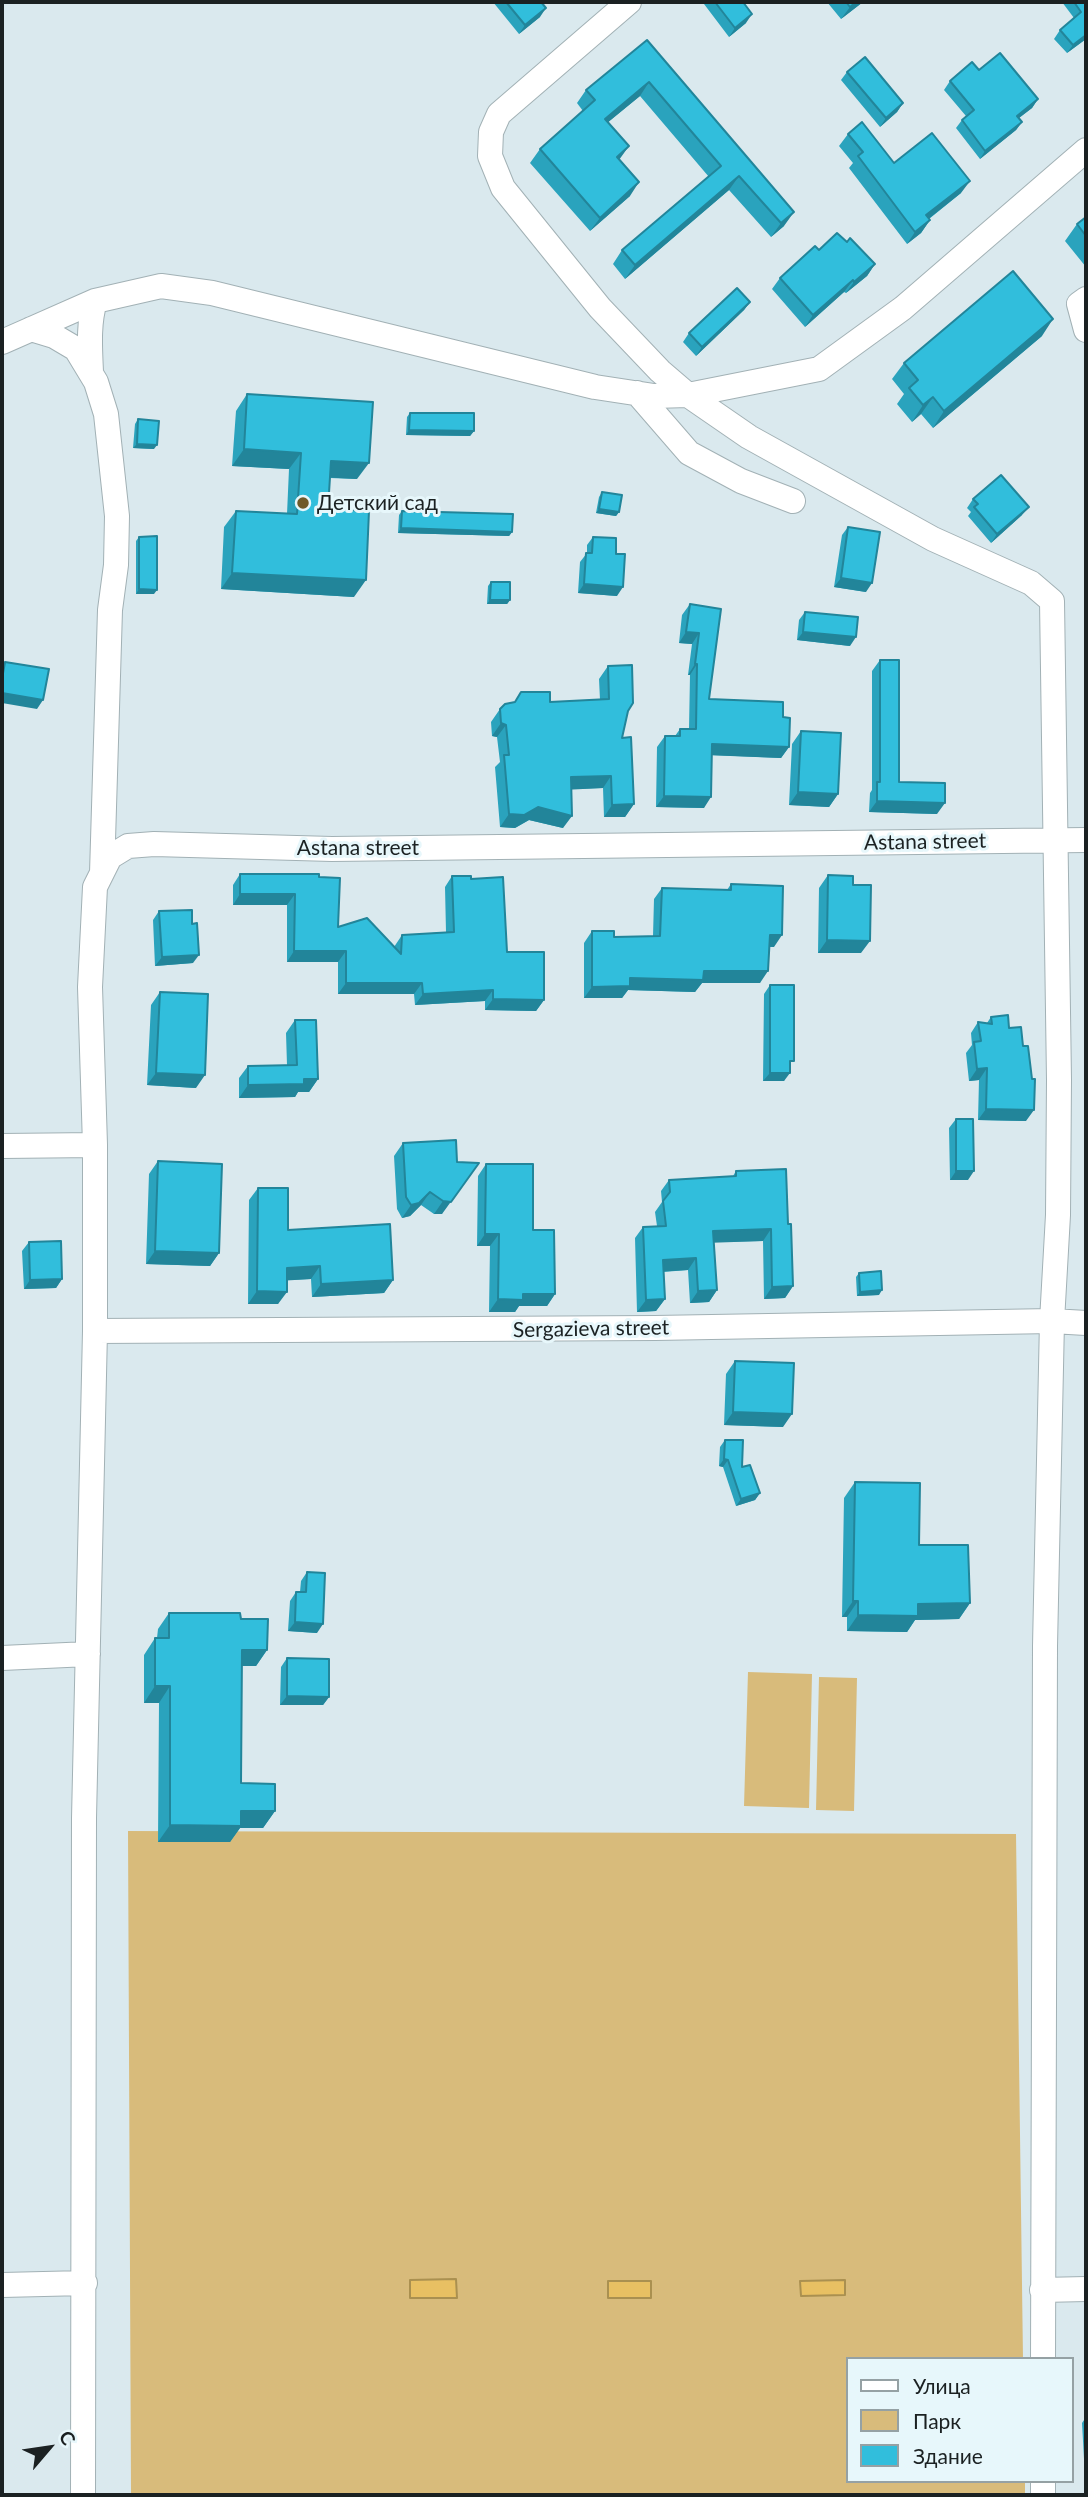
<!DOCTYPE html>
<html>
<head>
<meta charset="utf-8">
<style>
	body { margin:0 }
	#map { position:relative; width:1088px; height:2497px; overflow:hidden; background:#dae9ee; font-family:Lato,sans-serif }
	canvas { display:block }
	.frame { position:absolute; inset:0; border:4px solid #1b2122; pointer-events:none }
	.legend { position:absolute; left:846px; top:2357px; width:228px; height:126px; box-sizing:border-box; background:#e7f7fb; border:2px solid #95a1a4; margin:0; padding:9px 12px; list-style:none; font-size:21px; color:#1b2122 }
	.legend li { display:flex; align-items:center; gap:14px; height:35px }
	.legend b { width:35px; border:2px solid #95a1a4 }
	.north { position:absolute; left:14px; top:2413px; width:70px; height:70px; -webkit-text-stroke:5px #e7f7fb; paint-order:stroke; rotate:61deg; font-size:19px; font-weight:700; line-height:28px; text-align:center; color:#1b2122 }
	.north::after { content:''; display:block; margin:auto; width:24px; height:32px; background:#1b2122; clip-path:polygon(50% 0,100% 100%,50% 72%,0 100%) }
</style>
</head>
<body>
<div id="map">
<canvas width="1088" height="2497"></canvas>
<div class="frame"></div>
<ul class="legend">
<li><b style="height:9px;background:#fff"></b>Улица</li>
<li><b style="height:19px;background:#d8bb7b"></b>Парк</li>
<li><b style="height:19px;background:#31bedc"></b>Здание</li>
</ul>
<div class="north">С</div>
</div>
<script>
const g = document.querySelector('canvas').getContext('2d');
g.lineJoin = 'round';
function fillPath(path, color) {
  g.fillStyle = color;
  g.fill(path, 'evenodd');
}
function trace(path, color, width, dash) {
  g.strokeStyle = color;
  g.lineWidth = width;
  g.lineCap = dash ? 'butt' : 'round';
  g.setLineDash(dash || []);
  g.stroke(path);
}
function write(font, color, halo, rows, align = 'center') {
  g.font = font + ' Lato,sans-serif';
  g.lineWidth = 6;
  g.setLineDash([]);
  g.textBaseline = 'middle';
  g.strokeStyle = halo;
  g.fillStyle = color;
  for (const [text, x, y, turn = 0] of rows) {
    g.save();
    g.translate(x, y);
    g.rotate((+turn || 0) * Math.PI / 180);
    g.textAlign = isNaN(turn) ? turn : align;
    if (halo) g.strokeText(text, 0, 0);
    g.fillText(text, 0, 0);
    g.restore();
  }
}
fillPath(new Path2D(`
	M748,1672L812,1674L809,1808L744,1806Z
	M819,1677L857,1678L854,1811L816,1810Z
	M128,1831L1016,1834L1023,2359H848V2481H1025V2495H131Z`), '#d8bb7b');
const water = new Path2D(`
	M456,2279L457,2298H410V2280Z
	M845,2280V2295L801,2296L800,2281Z
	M608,2281H651V2298H608Z`);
fillPath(water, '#e8c063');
trace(water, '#aa9050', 2);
const minor = new Path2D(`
	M629,2L499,114L491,132L490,156L503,188L600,308L660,371L688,395L749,437L933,539L1031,583L1052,601L1059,1080L1058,1215L1052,1321L1045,1646L1043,2359
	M1086,299L1079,304L1086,330
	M31,329L54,336L76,349L96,382L106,414L117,516L116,565L110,610L102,873
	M2,342L95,301L161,286L212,293L595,387L654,396L688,395L819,369L903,308L1086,150
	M91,372C90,348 88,324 95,301
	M637,393L689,453L741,481L793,501
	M2,1146L95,1145
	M95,1331L655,1328L1052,1321L1086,1323
	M2,1658L88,1654
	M2,2285L85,2283
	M1042,2290L1086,2289
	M1043,2481V2495
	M83,2495L84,1818L95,1331V1145L90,987L95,887L110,857L128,846L154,844L332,849L1086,840`);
trace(minor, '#a2b1b5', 26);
trace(minor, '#fff', 24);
fillPath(new Path2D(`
	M493,2H541L540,17L519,34Z
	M706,2H743L746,23L729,37L704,4Z
	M827,2H863L841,19Z
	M1062,2H1086V39L1067,53L1054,39L1060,30L1074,18Z
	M647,40L784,226L771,237L729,190L625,279L613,264L622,250L709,177L640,96L608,122L630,196L590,231L530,163L540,149L583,111L577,103L586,90Z
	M979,70L1038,99L1032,108L1019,118L1022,122L1016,130L980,159L956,128L962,120L966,116L944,90L950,81Z
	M847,72L903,103L897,112L880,127L841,80Z
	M848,134L894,163L961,193L929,219L930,220L921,233L907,244L849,168L853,163L839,146Z
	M1086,217V267L1065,241L1077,224Z
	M847,242L875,264L867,276L846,293L844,292L805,327L772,289L780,278L819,250Z
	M750,302L744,310L696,356L683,342L689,333Z
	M1042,336L933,428L921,414L912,422L897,404L904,394L892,379L904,363Z
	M247,394L357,479L330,478L328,509L354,597L221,589L224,527L236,511L287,514L289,469L232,466L236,411Z
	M410,413L474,431L470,436L406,435L407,417Z
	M138,419L154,449L133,448L135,424Z
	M602,492L619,512L616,516L596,513L599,497Z
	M973,499L1022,515L991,543L968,516L971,512L967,508Z
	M402,511L512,532L509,536L398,533L399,515Z
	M848,527L866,592L834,587L842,535Z
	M139,537L154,594H136V541Z
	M593,537L616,554L617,596L578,593L580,562L587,553V545Z
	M491,582L510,600L507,604H487L488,586Z
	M690,604L721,609L709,699L783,717L789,747L781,758L712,755L704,808L656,807L657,747L665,736H675L680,729H689L690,675H688L692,644L679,643L682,615Z
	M805,612L850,646L797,640L799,620Z
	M880,660L899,782L937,814L869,812L870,793L872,790V671Z
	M608,666L628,711L622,738L634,804L625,817H604L603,788L572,789L563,828L529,820L515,828L500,827L495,767L500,762L497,737L492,736L491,722L500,709L514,703L521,692L550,702L600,700L599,679Z
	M801,731L838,794L829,807L789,805L792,744Z
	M240,874L319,877L338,927L394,947L402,935L446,932L445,887L452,876L471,879L507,952L544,1000L536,1011L485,1010V1001L415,1005L414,994H338V962H287V905H233V885Z
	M828,875L853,885L861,953H818L819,888Z
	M731,884L774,947H769L760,983H702L695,992L628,990L622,998H584V943L592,931L614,937L653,936L654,899L662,888L727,890Z
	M159,911L193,963L155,966L153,920Z
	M770,985L790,1067L784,1081H763L764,994Z
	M160,992L196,1088L147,1085L151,1005Z
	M991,1017L1009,1028L1026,1121L978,1120L979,1080L969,1081L966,1053L972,1045L971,1033L978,1022L987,1023Z
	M295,1020L318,1079L309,1092H298L295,1097L239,1098V1078L248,1066L287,1065L286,1033Z
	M956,1119L968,1180H950L949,1128Z
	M456,1140L442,1214H434L421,1205L410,1216L402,1218L397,1209L394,1156L403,1143Z
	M158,1161L219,1253L210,1266L146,1264L149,1174Z
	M486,1164L533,1230L555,1294L547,1306H519L515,1312H489L490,1246H477L478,1176Z
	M736,1171L788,1224L793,1286L785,1298L764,1299L763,1241L713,1242L717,1290L709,1302L690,1303L688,1270L663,1272L665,1299L656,1311L637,1312L635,1238L643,1227L657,1226L655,1212L662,1202L661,1191L669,1180L733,1176Z
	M258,1188L288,1230L393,1280L384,1293L312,1297L311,1279L287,1280L278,1304H248L249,1200Z
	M29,1242L62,1279L56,1288L24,1289L22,1251Z
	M859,1273L879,1295L857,1296L856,1277Z
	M735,1361L783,1427L724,1425L726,1374Z
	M725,1440L760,1493L755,1500L736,1506L723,1467L719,1466L720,1447Z
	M855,1482L919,1545L970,1603L959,1619L915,1620L907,1632L847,1631V1617H842L844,1498Z
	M307,1572L317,1633L288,1631L290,1601L296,1592H300L301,1581Z
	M169,1613L241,1619L267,1650L256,1666H242L241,1783L275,1811L263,1828H240L230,1842H158L159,1703H144V1655L155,1638H157L158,1629Z
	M287,1658L329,1697L323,1705H280L281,1667Z
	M1086,2417V2495L1082,2423Z`), '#2aa3bd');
fillPath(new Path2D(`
	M856,2H863L841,19L850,7Z
	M546,8L540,17L519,34L525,25Z
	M752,14L746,23L729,37L735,28Z
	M1086,35V39L1067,53L1073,45Z
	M649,82L640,96L595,133L605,119Z
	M1038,99L1032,108L1011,124L1017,116Z
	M903,103L897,112L880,127L886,118Z
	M1022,122L1016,130L980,159L985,151Z
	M629,146L619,160L617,157Z
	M739,176L729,190L625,279L635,265Z
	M970,181L961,193L917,228L926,215Z
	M639,182L630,196L590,231L600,218Z
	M794,212L784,226L771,237L781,223Z
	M930,220L921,233L907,244L915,232Z
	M875,264L867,276L846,293L854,282Z
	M853,280L844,292L805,327L813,315Z
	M750,302L744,310L696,356L702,347Z
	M1053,319L1042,336L933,428L944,411Z
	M933,397L921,414L912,422L923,405Z
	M409,430L474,431L470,436L406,435Z
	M137,444L157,445L154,449L133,448Z
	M244,449L301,453L289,469L232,466Z
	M331,461L369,463L357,479L319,477Z
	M1029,507L1022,515L991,543L997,534Z
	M599,509L619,512L616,516L596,513Z
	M401,528L512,532L509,536L398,533Z
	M232,573L366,580L354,597L221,589Z
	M841,578L872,583L866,592L834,587Z
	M584,584L623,587L617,596L578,593Z
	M139,589L157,590L154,594H136Z
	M490,600H510L507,604H487Z
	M686,632L699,633L692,644L679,643Z
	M803,632L856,637L850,646L797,640Z
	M695,664H697L690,675H688Z
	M2,693L43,700L37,709L2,703Z
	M501,723L506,725L497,737L492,736Z
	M712,744L789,747L781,758L705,755Z
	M611,776L603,788L563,790L571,777Z
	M798,792L838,794L829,807L789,805Z
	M664,796L711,797L704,808L656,807Z
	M877,801L945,803L937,814L869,812Z
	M634,804L625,817H604L612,805Z
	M538,807L572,816L563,828L529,820L515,828L500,827L509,814Z
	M240,894H295L287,905H233Z
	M770,935H782L774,947L762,946Z
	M827,940L870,941L861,953H818Z
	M294,951H346L338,962H287Z
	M199,955L193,963L155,966L162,957Z
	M704,971H768L760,983H702L695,992L628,990L622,998H584L592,987L630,978Z
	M346,983H422L414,994H338Z
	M493,990L485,1001L415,1005L423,994Z
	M493,999L544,1000L536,1011L485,1010Z
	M987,1068L979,1080L969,1081L977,1069Z
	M156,1073L205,1075L196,1088L147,1085Z
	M770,1073H790L784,1081H763Z
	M304,1079H318L309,1092H298L295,1097L239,1098L248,1085Z
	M986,1109L1034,1110L1026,1121L978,1120Z
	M479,1163L442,1214H434L443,1201Z
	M956,1171H974L968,1180H950Z
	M430,1192L421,1205L410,1216L402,1218L411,1205Z
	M771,1229L763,1241L705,1243L713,1231Z
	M485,1234H499L490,1246H477Z
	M155,1251L219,1253L210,1266L146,1264Z
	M696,1258L688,1270L655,1272L663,1260Z
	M320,1266L311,1279L278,1281L287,1268Z
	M62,1279L56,1288L24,1289L30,1280Z
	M393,1280L384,1293L312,1297L321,1284Z
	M793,1286L785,1298L764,1299L772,1287Z
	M717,1290L709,1302L690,1303L698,1291Z
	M882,1290L879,1295L857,1296L860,1292Z
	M257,1291L287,1292L278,1304H248Z
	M523,1294H555L547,1306H519L515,1312H489L498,1299Z
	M665,1299L656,1311L637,1312L646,1300Z
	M733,1412L792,1414L783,1427L724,1425Z
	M724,1459L728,1460L723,1467L719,1466Z
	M760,1493L755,1500L736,1506L741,1499Z
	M853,1601H858L847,1617H842Z
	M970,1603L959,1619L915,1620L907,1632L847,1631L858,1615L918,1604Z
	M295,1622L323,1624L317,1633L288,1631Z
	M242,1650H267L256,1666H230Z
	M155,1686H170L159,1703H144Z
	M287,1696L329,1697L323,1705H280Z
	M241,1811H275L263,1828H240L230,1842H158L170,1825Z`), '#22859a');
const building = new Path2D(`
	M506,2H541L546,8L525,25Z
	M715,2H743L752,14L735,28Z
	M846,2H856L850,7Z
	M1074,2H1086V35L1073,45L1060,30L1081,12Z
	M647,40L794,212L781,223L739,176L635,265L622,250L721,166L649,82L605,119L629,146L617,157L639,182L600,218L540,149L595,100L586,90Z
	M1000,53L1038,99L1017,116L1022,122L985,151L962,120L974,110L950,81L972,62L979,70Z
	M865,57L903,103L886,118L847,72Z
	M862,122L894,163L932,133L970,181L926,215L930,220L915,232L858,156L863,152L848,134Z
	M1086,217V236L1077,224Z
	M837,233L847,242L850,238L875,264L854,282L853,280L813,315L780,278L815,246L819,250Z
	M1013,271L1053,319L944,411L933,397L923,405L909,388L918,380L904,363Z
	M737,288L750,302L702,347L689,333Z
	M247,394L373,402L369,463L331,461L328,509L369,511L366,580L232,573L236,511L297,514L301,453L244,449Z
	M410,413H474V431L409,430Z
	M138,419L159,421L157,445L137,444Z
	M1001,475L1029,507L997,534L974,507L978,504L973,499Z
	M602,492L622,495L619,512L599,509Z
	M402,511L513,514L512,532L401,528Z
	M848,527L880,532L872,583L841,578Z
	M157,536V590L139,589V537Z
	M593,537L616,538V554H625L623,587L584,584L586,553H592Z
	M491,582H510V600H490Z
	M690,604L721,609L709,699L783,702V717L790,718L789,747L712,744L711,797L664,796L665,736H680V729H696L697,664H695L699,633L686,632Z
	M805,612L858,617L856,637L803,632Z
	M880,660H899V782L945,783V803L877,801V782H880Z
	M5,662L49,669L43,700L2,693V679Z
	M632,665L633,703L628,711L622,738L631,737L634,804L612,805L611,776L571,777L572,816L538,807L524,815L509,814L504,755H509L506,725L501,723L500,709L505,704L515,702L521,692H550V702L609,699L608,666Z
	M801,731L841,733L838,794L798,792Z
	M240,874H319V877L340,878L338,927L367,918L401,954L402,935L454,932L452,876H471V879L503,877L507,952H544V1000L493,999V990L423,994L422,983H346V951H294L295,894H240Z
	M828,875L853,876V885H871L870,941L827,940Z
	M731,884L783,886L782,935H770L768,971H704L703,980L630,978V986L592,987V931H614V937L660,936L662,888L731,890Z
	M192,910V924L197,923L199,955L162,957L159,911Z
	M770,985H794V1061H790V1073H770Z
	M160,992L208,994L205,1075L156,1073Z
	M1008,1015L1009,1028L1021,1027L1023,1046H1028L1032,1079H1035L1034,1110L986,1109L987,1068L977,1069L974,1042L981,1041L978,1022L992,1024L991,1017Z
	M295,1020H316L318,1079H304V1084L248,1085V1066L297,1065Z
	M956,1119H973L974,1171H956Z
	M456,1140L457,1162L479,1163L451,1202L443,1201L430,1192L419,1203L411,1205L406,1197L403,1143Z
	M158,1161L222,1164L219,1253L155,1251Z
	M486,1164H533V1230H554L555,1294H523V1300L498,1299L499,1234H485Z
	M786,1169L788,1224H791L793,1286L772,1287L771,1229L713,1231L717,1290L698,1291L696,1258L663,1260L665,1299L646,1300L643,1227L666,1226L663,1201L670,1192L669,1180L736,1176V1171Z
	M258,1188H288V1230L390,1224L393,1280L321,1284L320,1266L287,1268V1292L257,1291Z
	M61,1241L62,1279L30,1280L29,1242Z
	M881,1271L882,1290L860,1292L859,1273Z
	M735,1361L794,1363L792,1414L733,1412Z
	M725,1440H743L742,1467L750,1465L760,1493L741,1499L728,1460L724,1459Z
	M855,1482L920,1483L919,1545H968L970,1603L918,1604V1616L858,1615V1601H853Z
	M307,1572L325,1573L323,1624L295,1622L296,1592H306Z
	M169,1613H240L241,1619H268L267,1650H242L241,1783L275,1784V1811H241V1826L170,1825V1686H155V1638H169Z
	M287,1658L329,1659V1697L287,1696Z`);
fillPath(building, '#31bedc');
trace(building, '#22859a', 2);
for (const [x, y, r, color] of [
	[303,503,7,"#6f5a29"]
]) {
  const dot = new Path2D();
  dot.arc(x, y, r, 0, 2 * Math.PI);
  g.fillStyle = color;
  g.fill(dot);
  trace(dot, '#e7f7fb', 2.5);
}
write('21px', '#1b2122', '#e7f7fb', [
	["Детский сад",317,503]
], 'left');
write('21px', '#1b2122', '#e7f7fb', [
	["Astana street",925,842,-1],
	["Astana street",358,848],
	["Sergazieva street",591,1329,-1]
]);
</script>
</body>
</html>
